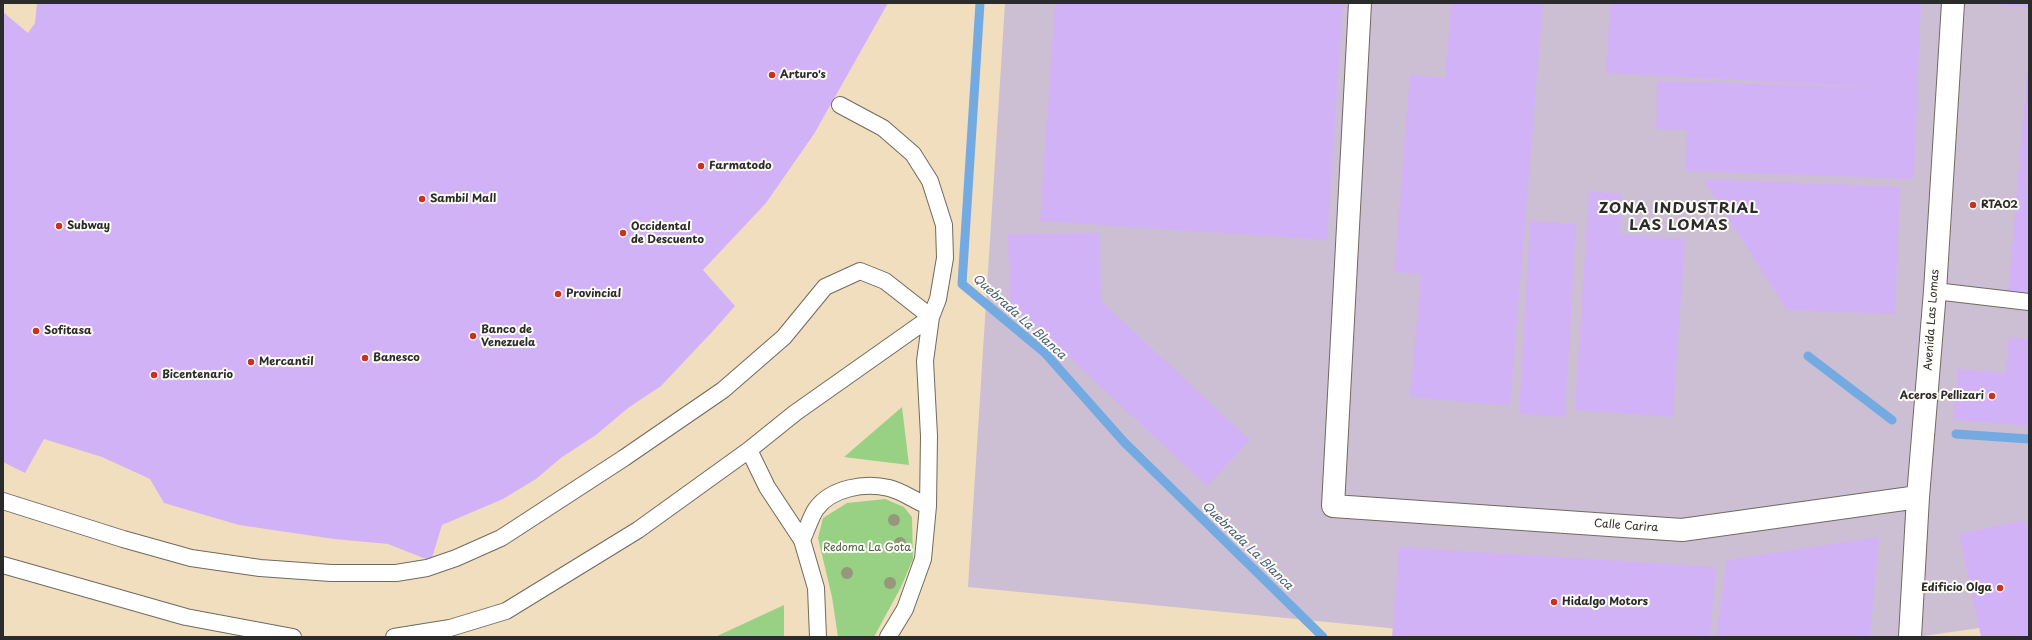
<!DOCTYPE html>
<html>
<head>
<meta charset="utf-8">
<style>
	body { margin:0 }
	#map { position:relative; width:2032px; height:640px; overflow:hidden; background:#f1debf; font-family:"Playpen Sans",sans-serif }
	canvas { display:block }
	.frame { position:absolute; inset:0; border:4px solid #2b2b2b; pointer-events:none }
</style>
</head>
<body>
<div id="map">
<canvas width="2032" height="640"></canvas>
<div class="frame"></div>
</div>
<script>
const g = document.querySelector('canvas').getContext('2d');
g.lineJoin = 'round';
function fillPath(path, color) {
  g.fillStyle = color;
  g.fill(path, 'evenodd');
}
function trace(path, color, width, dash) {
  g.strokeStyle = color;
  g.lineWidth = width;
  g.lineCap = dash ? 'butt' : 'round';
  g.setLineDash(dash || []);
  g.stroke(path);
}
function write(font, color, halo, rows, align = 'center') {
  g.font = font + ' "Playpen Sans",sans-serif';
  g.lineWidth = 4;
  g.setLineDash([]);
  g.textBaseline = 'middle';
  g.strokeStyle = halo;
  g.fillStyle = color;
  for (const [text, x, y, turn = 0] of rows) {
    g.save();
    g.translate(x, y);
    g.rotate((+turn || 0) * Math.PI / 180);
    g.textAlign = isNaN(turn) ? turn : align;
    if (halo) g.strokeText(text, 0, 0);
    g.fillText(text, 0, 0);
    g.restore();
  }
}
fillPath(new Path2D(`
	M1005,3H2029V621L1916,637H1481L968,587Z`), '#ccbfd4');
fillPath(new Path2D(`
	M902,407L909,465L844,457Z
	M885,499L904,507L912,517L913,559L901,587L874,637H838L832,597L818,538L823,518L847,503Z
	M784,605V637H715Z`), '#98d184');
trace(new Path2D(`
	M980,3L962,284L1045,353L1124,442L1323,637
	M1808,356L1892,420
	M1956,434L2029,439`), '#73aae2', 9);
fillPath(new Path2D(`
	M37,3H888L814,134L766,203L703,270L735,306L712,332L661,386L628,408L596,435L562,457L536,479L503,499L442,525L431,561L388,544L334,539L239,525L164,503L150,479L102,457L44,439L25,473L3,462V12L28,33L35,23Z
	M1055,3H1343L1327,240L1040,221Z
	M1451,3H1543L1510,406L1410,397L1421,274L1394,272L1410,75L1445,78Z
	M1610,3H1921L1914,179L1686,171L1687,130L1656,129L1657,81L1891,88L1606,73Z
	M1992,3H2029V7L1992,4Z
	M2028,62H2029V296L2008,294Z
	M1703,179L1900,187L1895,314L1787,310Z
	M1589,191L1622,194L1620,234L1685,239L1673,417L1575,410Z
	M1530,221L1576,224L1565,417L1519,414Z
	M1100,233L1101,301L1250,440L1207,486L1010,302L1008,234Z
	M2009,337L2029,339V426L1953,420L1958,369L2006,373Z
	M2025,520L2029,540V637H1981L1959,534Z
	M1879,537L1870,637H1716L1727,560Z
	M1399,547L1716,567L1710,637H1392Z`), '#d2b2f7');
const lane = new Path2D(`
	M840,105L883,128L913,154L930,181L944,225L945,258L938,299L931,317L925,361L929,436L928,506L923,559L905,609L888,637
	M1935,291L2029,302
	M749,450L767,487L802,540L816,588L818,637
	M3,501L123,539L191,558L260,568L331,573H396L427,568L456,558L501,538L624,458L723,390L784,337L825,287L860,271L885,281L931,317
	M802,540C807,530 810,518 816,509C831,488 865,482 889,488C902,491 915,501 928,506
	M3,565L186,617L293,637
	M394,637L450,628L506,611L638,530L749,450L795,413L931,317`);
const street = new Path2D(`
	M1360,3L1333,506L1682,530L1918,497
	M1910,637L1918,497L1935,291L1953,3`);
trace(lane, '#706a5f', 18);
trace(street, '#706a5f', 24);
trace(lane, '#fff', 16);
trace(street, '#fff', 22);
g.fillStyle = '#96977c';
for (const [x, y] of [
	[894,520],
	[900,543],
	[847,573],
	[890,583]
]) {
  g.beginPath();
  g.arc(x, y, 6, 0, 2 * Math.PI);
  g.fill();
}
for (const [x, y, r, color] of [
	[772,75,4,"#c8321e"],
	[701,166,4,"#c8321e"],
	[422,199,4,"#c8321e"],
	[1973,205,4,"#c8321e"],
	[59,226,4,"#c8321e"],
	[623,233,4,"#c8321e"],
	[558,294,4,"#c8321e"],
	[36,331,4,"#c8321e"],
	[473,336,4,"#c8321e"],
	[365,358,4,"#c8321e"],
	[251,362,4,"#c8321e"],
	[154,375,4,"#c8321e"],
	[1992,396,4,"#c8321e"],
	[2000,588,4,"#c8321e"],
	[1554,602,4,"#c8321e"]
]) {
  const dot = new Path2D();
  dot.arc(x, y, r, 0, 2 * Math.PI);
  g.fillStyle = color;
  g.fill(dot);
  trace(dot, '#fdfcf7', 1.5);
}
write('bold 11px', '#2b2b2b', '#fdfcf7', [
	["Arturo's",780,75],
	["Farmatodo",709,166],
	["Sambil Mall",430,199],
	["RTA02",1981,205],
	["Subway",67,226],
	["Occidental",631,227],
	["de Descuento",631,240],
	["Provincial",566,294],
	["Banco de",481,330],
	["Venezuela",481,343],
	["Sofitasa",44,331],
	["Banesco",373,358],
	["Mercantil",259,362],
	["Bicentenario",162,375],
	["Aceros Pellizari",1984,396,"right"],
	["Edificio Olga",1992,588,"right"],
	["Hidalgo Motors",1562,602]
], 'left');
write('11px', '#2b2b2b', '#fdfcf7', [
	["Avenida Las Lomas",1932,320,-86],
	["Calle Carira",1626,526,4]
]);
write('11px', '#4c5d46', '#fdfcf7', [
	["Redoma La Gota",867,548]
]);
write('italic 12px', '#485e74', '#fdfcf7', [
	["Quebrada La Blanca",1019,317,42],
	["Quebrada La Blanca",1247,546,44]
]);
g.letterSpacing = '1px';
write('bold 15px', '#2b2b2b', '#fdfcf7', [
	["ZONA INDUSTRIAL",1679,209],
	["LAS LOMAS",1679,226]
]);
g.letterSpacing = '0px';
</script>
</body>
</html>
